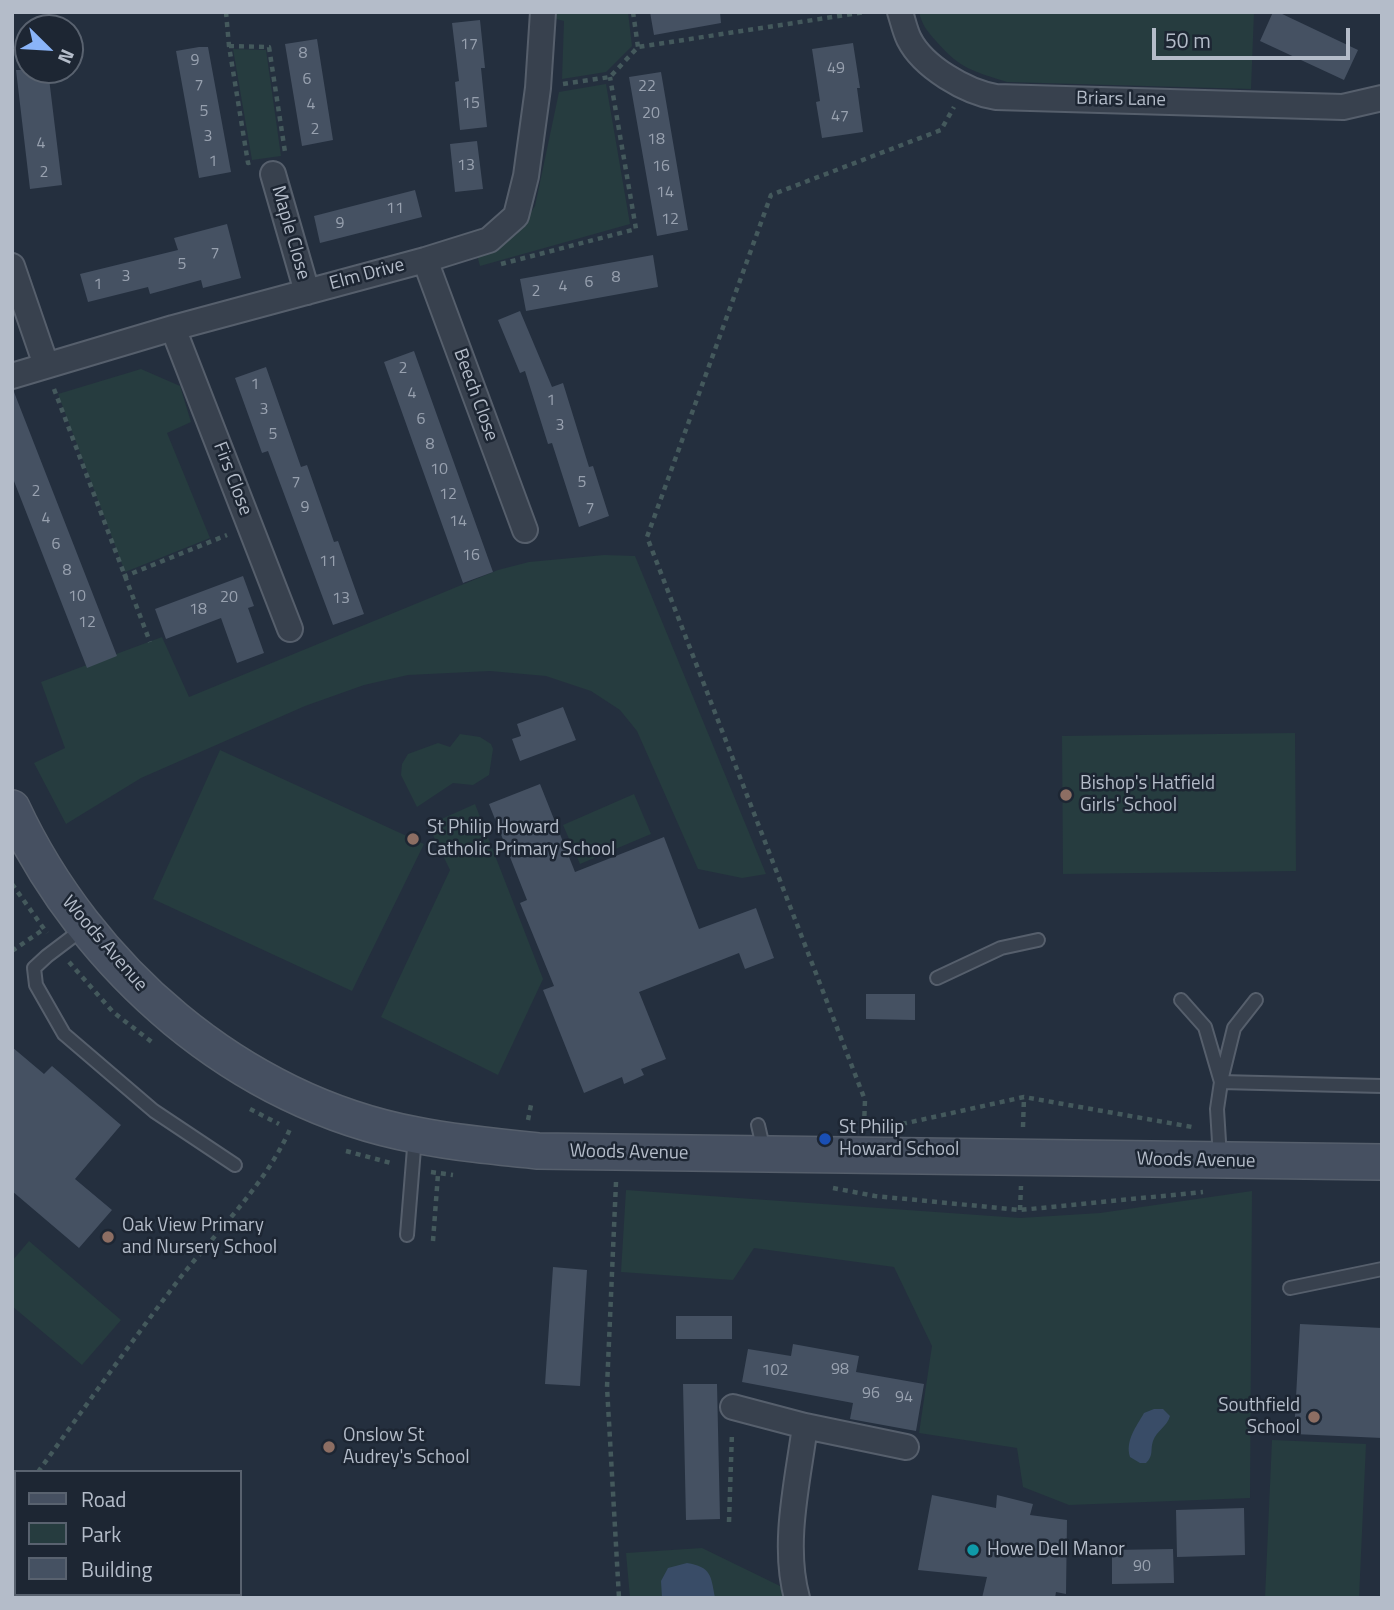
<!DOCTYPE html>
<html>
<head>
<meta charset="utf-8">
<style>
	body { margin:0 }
	#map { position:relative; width:1394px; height:1610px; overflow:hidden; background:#242f3e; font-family:"Titillium Web",sans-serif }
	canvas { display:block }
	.frame { position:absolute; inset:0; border:14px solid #b4bcc9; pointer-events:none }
	.legend { position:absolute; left:14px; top:1470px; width:228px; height:126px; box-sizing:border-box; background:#1d2633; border:2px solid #59626f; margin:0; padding:9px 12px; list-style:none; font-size:21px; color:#b4bcc9 }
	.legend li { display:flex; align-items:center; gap:14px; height:35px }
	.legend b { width:35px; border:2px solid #59626f }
	.north { position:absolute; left:14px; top:14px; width:70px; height:70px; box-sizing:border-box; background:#1d2633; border:2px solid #59626f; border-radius:50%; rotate:114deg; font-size:19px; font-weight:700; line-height:28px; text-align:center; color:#b4bcc9 }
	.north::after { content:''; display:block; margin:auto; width:24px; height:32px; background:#8ab4f8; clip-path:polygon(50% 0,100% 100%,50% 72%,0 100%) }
	.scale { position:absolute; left:1152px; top:28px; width:198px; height:32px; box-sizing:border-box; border:4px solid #b4bcc9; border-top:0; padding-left:9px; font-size:21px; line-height:24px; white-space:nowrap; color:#b4bcc9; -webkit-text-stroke:5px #1d2633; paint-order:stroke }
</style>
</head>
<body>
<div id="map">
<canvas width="1394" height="1610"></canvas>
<div class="frame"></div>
<ul class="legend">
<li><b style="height:9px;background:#465061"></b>Road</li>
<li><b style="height:19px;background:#263c3f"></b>Park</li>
<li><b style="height:19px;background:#455162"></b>Building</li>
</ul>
<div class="north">N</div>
<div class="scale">50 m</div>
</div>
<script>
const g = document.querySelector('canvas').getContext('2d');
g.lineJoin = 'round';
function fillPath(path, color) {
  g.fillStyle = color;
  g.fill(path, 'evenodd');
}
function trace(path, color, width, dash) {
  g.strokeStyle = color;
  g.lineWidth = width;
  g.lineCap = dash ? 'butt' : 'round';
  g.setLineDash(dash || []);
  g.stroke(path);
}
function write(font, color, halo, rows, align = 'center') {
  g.font = font + ' "Titillium Web",sans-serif';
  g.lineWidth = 5;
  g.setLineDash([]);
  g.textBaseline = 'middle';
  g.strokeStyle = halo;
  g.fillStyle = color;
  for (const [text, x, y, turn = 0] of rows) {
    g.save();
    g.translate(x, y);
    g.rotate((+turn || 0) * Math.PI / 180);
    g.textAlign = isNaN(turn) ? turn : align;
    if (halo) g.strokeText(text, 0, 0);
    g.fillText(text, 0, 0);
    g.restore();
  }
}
fillPath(new Path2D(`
	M557,12H628L632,46L606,72L562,79L564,21L556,19Z
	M919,12H1254L1251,89L1007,82C973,71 960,69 936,41C927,31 922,25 919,12Z
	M233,49L266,50L281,156L252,160Z
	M606,84L630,224L480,266L477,255L516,235L535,206L559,92Z
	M141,369L180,386L191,422L167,433L210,538L125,572L58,394Z
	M604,555L635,556L766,874L742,878L698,869L637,731L620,710L591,691L546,676L490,671L408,675L364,685L305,706L141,778L66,824L34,763L65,748L41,682L162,637L189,697L498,570L529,562Z
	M1295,733L1296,871L1063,874L1062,736Z
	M460,734L480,737L491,744L493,749L489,775L473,785L453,783L417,807L401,775L402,764L408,754L438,743L450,747Z
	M220,750L424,844L352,991L153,899Z
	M634,794L651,834L580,864L563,825Z
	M475,804L543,979L498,1075L381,1017L450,870L428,825Z
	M626,1190L1020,1218L1100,1213L1252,1191L1250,1498L1069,1505L1023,1487L1017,1448L919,1433L932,1346L894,1267L754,1248L733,1280L621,1272Z
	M29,1241L121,1320L82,1365L12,1306V1261Z
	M1272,1440L1366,1444L1359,1598H1265Z
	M702,1548L780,1586L784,1598H630L626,1553Z`), '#263c3f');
fillPath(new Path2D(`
	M1154,1409H1163L1170,1416C1167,1427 1157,1430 1153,1441C1150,1450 1154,1455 1146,1463H1140L1130,1457C1125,1441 1136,1427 1144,1413Z
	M687,1563C711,1567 711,1575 715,1598H662L661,1581L668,1568Z`), '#394c67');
fillPath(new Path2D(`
	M650,12H720L721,23L654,35Z
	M1273,12H1278L1358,50L1344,80L1260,41Z
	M480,20L485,68H481L487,127L460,130L455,82L459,81L452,23Z
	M317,39L333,140L302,146L285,44Z
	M853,43L860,88H857L863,132L822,138L816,102L820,101L812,49Z
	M199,47H208L231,172L199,178L176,51Z
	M16,70H48L62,185L30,189Z
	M661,72L688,230L657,236L629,77Z
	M477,141L483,189L455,192L450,144Z
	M415,190L422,217L320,243L314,216Z
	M227,224L241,278L203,288L201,280L150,294L148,287L88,302L80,274L178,250L174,238Z
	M653,255L658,287L526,311L520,279Z
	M520,311L552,387L563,383L589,467L593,466L609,516L579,527L552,443L548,444L525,371L520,373L498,320Z
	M414,351L493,572L463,583L384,362Z
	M266,367L301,467L307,465L334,542L338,541L364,614L333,625L268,451L262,453L235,378Z
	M14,392L117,656L87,668L12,476Z
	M243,576L254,606L248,608L264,653L237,663L221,618L166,639L155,609Z
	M563,707L576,740L520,761L512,739L521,736L517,724Z
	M540,784L575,872L664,837L699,929L756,908L774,958L745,969L739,953L639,992L666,1059L641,1069L644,1075L624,1084L622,1077L584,1093L543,990L554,986L520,903L527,900L489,804Z
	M866,994H915V1020L866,1019Z
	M12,1047L44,1074L52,1066L121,1125L75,1179L112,1210L79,1248L12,1191Z
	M553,1267L587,1270L580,1386L545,1384Z
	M676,1316H732V1339H676Z
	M1300,1324L1382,1328V1438L1294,1434Z
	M793,1344L859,1356L856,1372L924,1384L916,1431L850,1419L853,1403L742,1382L748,1349L791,1356Z
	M683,1384H717L720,1519L686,1520Z
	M932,1495L996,1508L997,1495L1033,1504L1030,1515L1067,1520L1066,1594L1056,1592L1055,1598H982L987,1577L918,1570Z
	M1244,1508L1245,1555L1177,1557L1176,1510Z
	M1173,1549L1174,1583L1112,1584V1550Z`), '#455162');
const lane = new Path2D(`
	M84,928L47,956L34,968L36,985L64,1034L154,1111L235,1165
	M937,978L1001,948L1038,940
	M1181,1000L1205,1027L1221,1082
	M1221,1081L1234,1028L1256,1000
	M758,1125L761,1138L759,1152
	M1220,1158L1217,1109L1221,1082L1382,1086
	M407,1235L415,1136
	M1290,1288L1382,1269`);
const street = new Path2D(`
	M900,12C903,21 905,31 909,39C923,67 966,92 996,97L1343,107L1382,98
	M273,174L307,292
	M425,260L525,530
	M12,266L46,365
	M173,328L290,629
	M12,376L173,328L425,260L489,240L516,216L526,176L538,88L543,12
	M733,1407L805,1426
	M797,1598C782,1544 798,1480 805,1426L906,1447`);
const secondary = new Path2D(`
	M12,808C87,969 239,1102 416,1135C456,1143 497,1147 538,1151L1382,1162`);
trace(lane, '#565f6c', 16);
trace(street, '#565f6c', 28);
trace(secondary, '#565f6c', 38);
trace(new Path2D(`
	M226,12L229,46L248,163L252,162
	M633,12L638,47
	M229,46L269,47L285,152
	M563,84L610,77L638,47L865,12
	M501,264L636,229L610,77
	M54,389L150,642
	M123,577L227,535
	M12,884L47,933
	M12,951L44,929
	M69,962L113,1012L153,1043
	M250,1109L279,1124
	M528,1120L531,1105
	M902,1124L1024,1097L1192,1127
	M864,1126L865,1100L647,537L771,195L941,130L954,107
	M1023,1127L1024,1097
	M346,1151L391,1163
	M431,1172L453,1175
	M616,1182L607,1387L619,1598
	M833,1188L875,1196L1020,1210L1203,1192
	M1020,1210L1021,1186
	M433,1241L438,1174
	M38,1472C85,1407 131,1342 180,1278C217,1231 266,1184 290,1129
	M12,1507L16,1502
	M729,1522L732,1432`), '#44595c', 4.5, [5, 5]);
trace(lane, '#38414e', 12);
trace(street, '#38414e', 24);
trace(secondary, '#465061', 35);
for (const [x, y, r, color] of [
	[1066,795,7,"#8d6e63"],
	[413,839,7,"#8d6e63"],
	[825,1139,7,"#1a4fb4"],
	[108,1237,7,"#8d6e63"],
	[1314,1417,7,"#8d6e63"],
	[329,1447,7,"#8d6e63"],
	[973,1550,7,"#0f9aa8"]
]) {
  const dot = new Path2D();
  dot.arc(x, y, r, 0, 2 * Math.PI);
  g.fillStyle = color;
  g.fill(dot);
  trace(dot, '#1d2633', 2.5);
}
write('16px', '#98a1af', null, [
	["17",469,45],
	["8",303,54],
	["9",195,61],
	["49",836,69],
	["6",307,80],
	["7",199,86],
	["22",647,87],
	["15",471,104],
	["4",311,105],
	["5",204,112],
	["20",651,114],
	["47",840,117],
	["2",315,130],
	["3",208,137],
	["18",656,140],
	["4",41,144],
	["1",213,162],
	["13",466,166],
	["16",661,167],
	["2",44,173],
	["14",665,193],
	["11",395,209],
	["12",670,220],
	["9",340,224],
	["7",215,254],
	["5",182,265],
	["3",126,277],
	["8",616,278],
	["6",589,283],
	["1",98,285],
	["4",563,287],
	["2",536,292],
	["2",403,369],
	["1",255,385],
	["4",412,394],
	["1",551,401],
	["3",264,410],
	["6",421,420],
	["3",560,426],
	["5",273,435],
	["8",430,445],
	["10",439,470],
	["7",296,483],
	["5",582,483],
	["2",36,492],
	["12",448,495],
	["9",305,508],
	["7",590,509],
	["4",46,519],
	["14",458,522],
	["6",56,545],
	["16",471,556],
	["11",328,562],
	["8",67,571],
	["10",77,597],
	["20",229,598],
	["13",341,599],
	["18",198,610],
	["12",87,623],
	["98",840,1370],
	["102",775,1371],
	["96",871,1394],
	["94",904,1398],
	["90",1142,1567]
]);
write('19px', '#b4bcc9', '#1d2633', [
	["Briars Lane",1121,100,1],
	["Maple Close",290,233,74],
	["Elm Drive",367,275,-15],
	["Beech Close",475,395,70],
	["Firs Close",232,479,69],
	["Woods Avenue",104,944,49],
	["Woods Avenue",629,1153,1],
	["Woods Avenue",1196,1161,1]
]);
write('19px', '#b4bcc9', '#1d2633', [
	["Bishop's Hatfield",1080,784],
	["Girls' School",1080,806],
	["St Philip Howard",427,828],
	["Catholic Primary School",427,850],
	["St Philip",839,1128],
	["Howard School",839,1150],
	["Oak View Primary",122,1226],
	["and Nursery School",122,1248],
	["Southfield",1300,1406,"right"],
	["School",1300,1428,"right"],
	["Onslow St",343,1436],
	["Audrey's School",343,1458],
	["Howe Dell Manor",987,1550]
], 'left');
</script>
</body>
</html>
